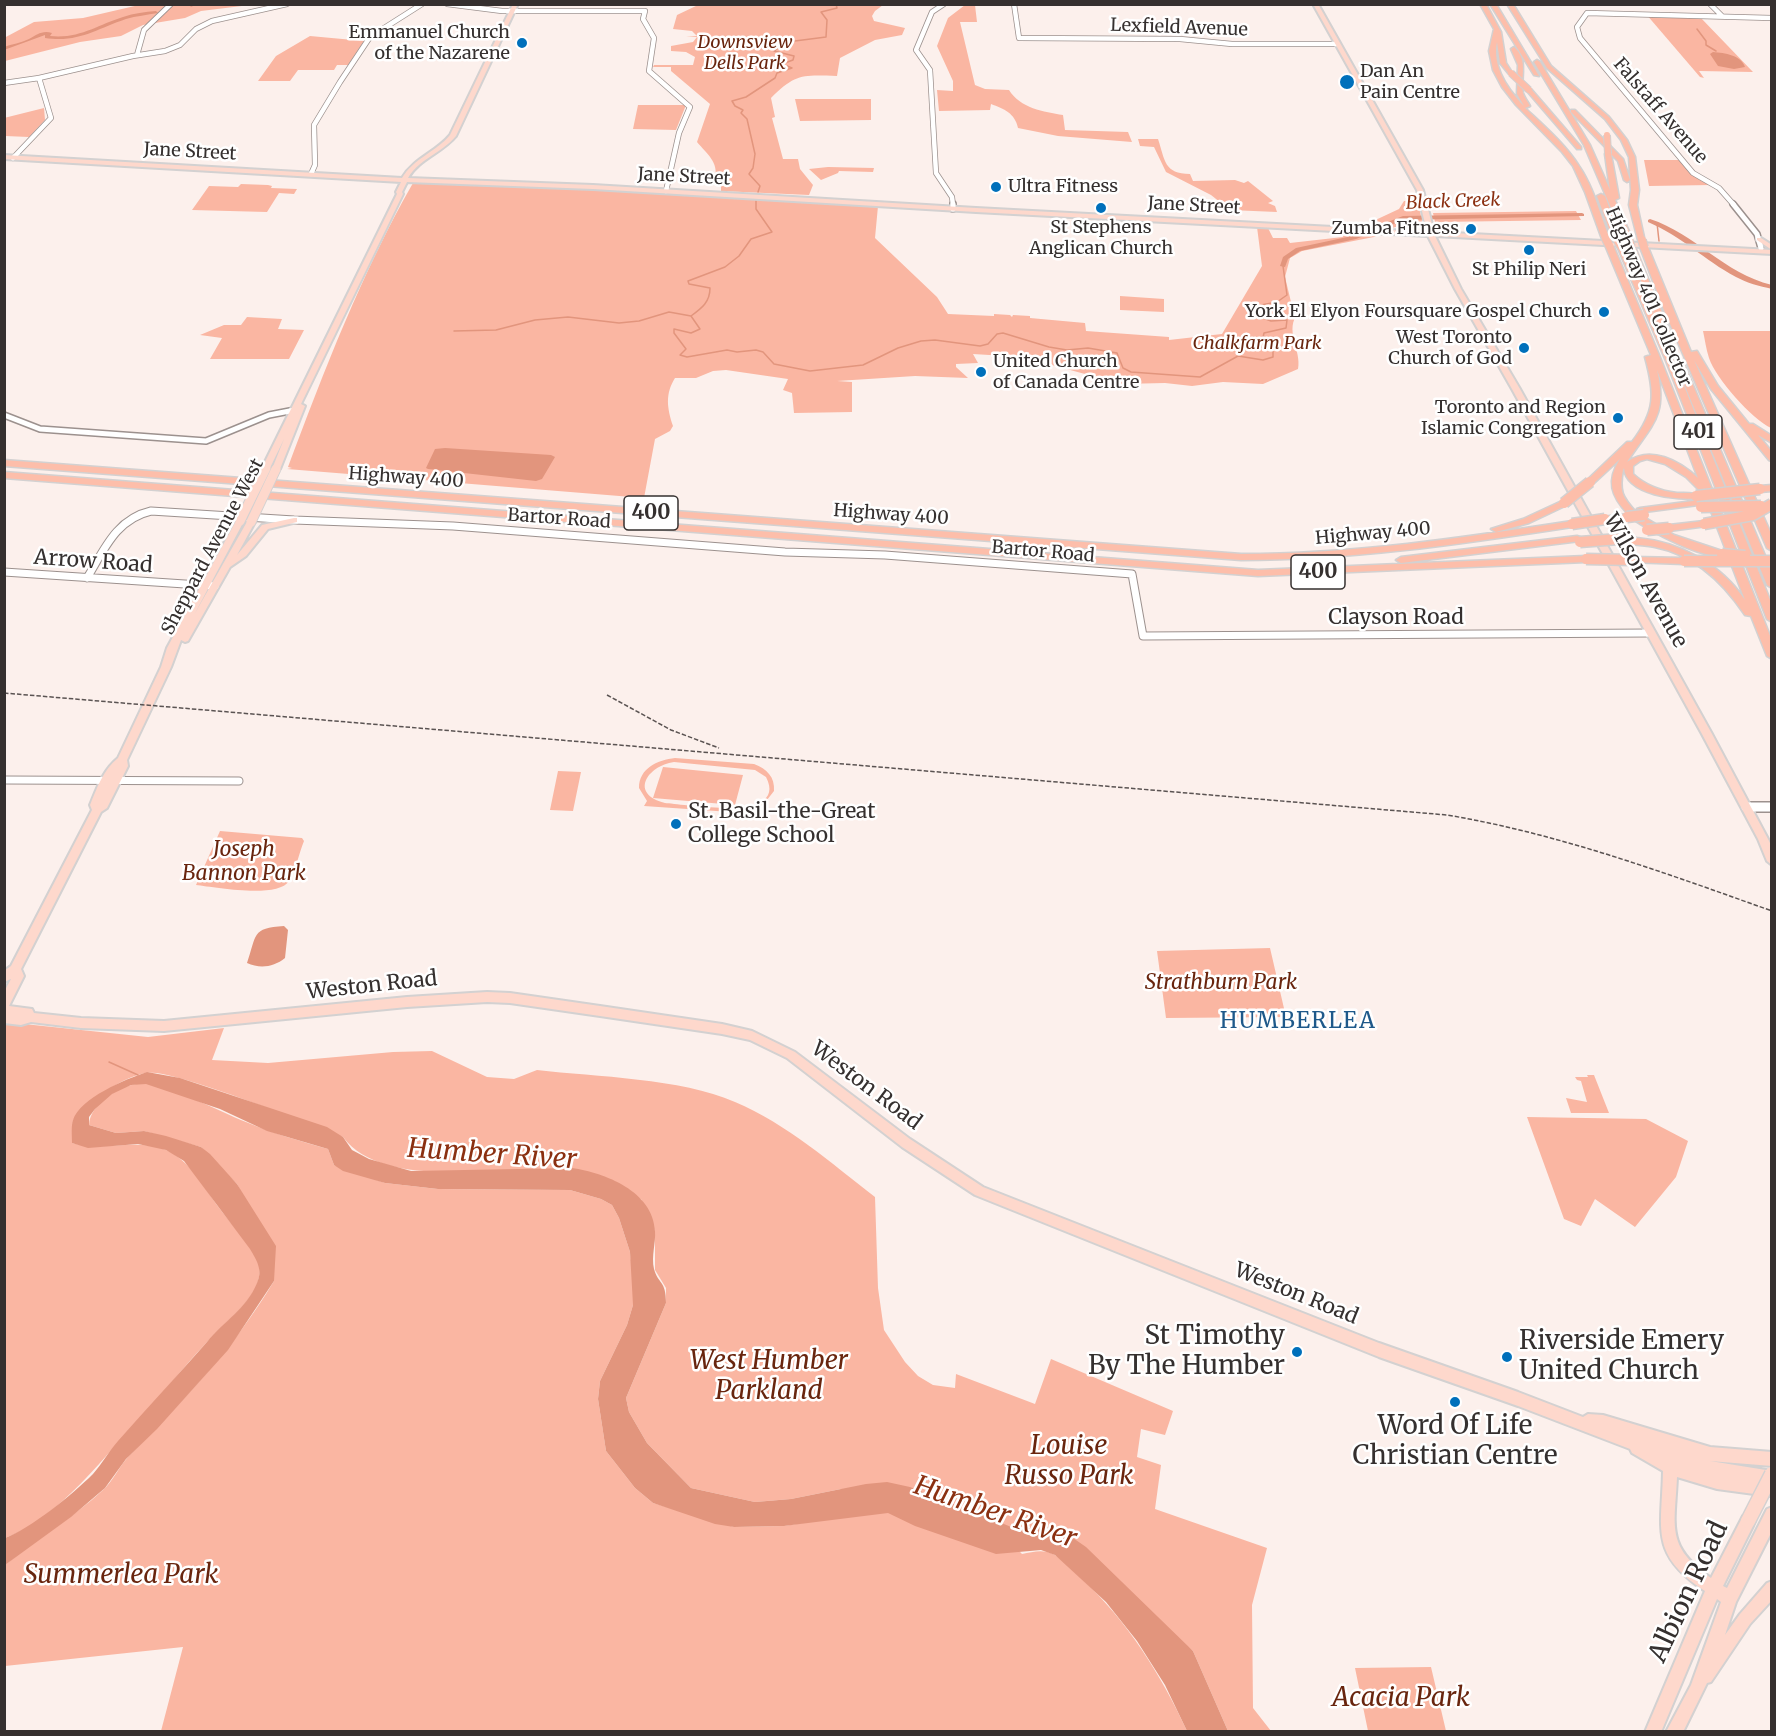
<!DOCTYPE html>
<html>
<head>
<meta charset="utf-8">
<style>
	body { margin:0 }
	#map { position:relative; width:1776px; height:1736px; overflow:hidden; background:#fcf0ec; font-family:Merriweather,serif }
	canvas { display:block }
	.frame { position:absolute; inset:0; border:6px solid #35302f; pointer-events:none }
</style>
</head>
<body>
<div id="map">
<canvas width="1776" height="1736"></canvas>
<div class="frame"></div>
</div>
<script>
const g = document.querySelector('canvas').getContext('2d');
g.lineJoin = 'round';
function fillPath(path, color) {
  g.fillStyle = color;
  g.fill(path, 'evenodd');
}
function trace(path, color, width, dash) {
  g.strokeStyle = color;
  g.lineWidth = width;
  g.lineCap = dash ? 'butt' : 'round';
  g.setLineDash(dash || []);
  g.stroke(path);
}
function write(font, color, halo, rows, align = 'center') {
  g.font = font + ' Merriweather,serif';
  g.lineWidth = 5;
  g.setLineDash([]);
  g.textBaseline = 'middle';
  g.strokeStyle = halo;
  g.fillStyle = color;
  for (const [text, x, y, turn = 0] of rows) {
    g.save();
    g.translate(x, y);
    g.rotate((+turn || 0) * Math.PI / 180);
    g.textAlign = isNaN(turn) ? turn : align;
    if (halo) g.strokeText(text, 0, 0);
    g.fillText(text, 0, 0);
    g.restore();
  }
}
fillPath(new Path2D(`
	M139,5H250L201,11L185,18L143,25L121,36L80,42L5,61L4,38L34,22L83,18Z
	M698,5H883L875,11L872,16L874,21L905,28L902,35L875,40L840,58L837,76C803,75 796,73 771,98L775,117L772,118L783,159H798L800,169L813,185L809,195L721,191V184L715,179C719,162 707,154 697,142L710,104L671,71V67H653L654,65H693L695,57L686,52L671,51V46L693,42L697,37H686L697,36L692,31L673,29L677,15Z
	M965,5H975L977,22H960L975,85L985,89L1009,90C1020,108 1044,112 1063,115L1065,130L1128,132L1132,142L1058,136L1018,128C1015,113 1004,109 991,104L990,110L939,111L937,90L953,91V81L937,46L948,18Z
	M1646,14L1700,17L1753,72L1699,71L1704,78L1700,77Z
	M310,36L364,41L348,65H337L334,70H298L290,81H258L276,56Z
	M795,99H871V120L800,121Z
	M638,105H686L676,130L633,129Z
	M44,108L45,120L29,137L5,136L4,118Z
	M1138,139H1158C1165,160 1164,174 1190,174L1193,181L1235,180L1244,183L1248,181L1273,201L1268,203L1275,206L1277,212L1230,210L1211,195L1166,172L1154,147L1140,146Z
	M1644,160H1679L1711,185L1649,186Z
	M828,167L874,168L873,172L839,171L838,173L821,180L809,169Z
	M417,182L495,184L878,206L875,238L937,297L948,314L994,316V314L1010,315L1012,317L1013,315L1030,316V318L1085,323L1086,331L1169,337V340L1222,334L1262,266L1257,227L1268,228L1273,238H1287L1290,243L1343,237L1341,231H1352L1399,209L1404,201L1417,200L1422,220L1421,226L1395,227L1374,237L1302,251L1290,258L1285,277L1291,302L1300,307L1304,312H1299C1283,330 1302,350 1298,369L1263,384L1223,382L1192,386L1165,383L1122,384L1022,357L973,354L978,363L956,364V367L968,378L915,376L837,381L852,382V412L794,413L792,393L783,390L788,379L726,370L713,371L696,378H675C665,394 667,408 673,426L670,431L655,439L644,498L287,469L292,468L288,467C324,371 362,272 413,183Z
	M241,184L268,185L272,186L271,188L297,189L294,194L279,193L267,212L192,210L209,186L238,187Z
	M1576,211L1581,220L1435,222L1433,213Z
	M1120,296L1164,299V312L1120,310Z
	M247,317L282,319L278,329L304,330L289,359H210L222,338L200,335L224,325H241Z
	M1703,331H1771V428C1752,419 1716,379 1709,358C1706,349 1705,340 1703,331Z
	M675,758L754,764C767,769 775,777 774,791L763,805L745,813L644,806L647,801L639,788C639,768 658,760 675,758ZM674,762L755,770L766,777C790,823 682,804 665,803C629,794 647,766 674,762Z
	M663,767L743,775L735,805L653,798Z
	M558,771L581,772L573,811L550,810Z
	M220,831L302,838L304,841C299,853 296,870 289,881C278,899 214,887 196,885Z
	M1270,948L1286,1017L1166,1018L1157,951Z
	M5,1022L148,1037L224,1028L212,1060L268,1063L393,1052L432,1051L487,1077L514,1079L537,1070C597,1077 680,1078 735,1102C787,1124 831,1163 875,1197L878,1288L884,1330L905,1362L918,1376L933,1385L955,1388L956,1374L1035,1404L1051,1359L1173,1411L1165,1435L1141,1429L1137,1457L1161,1465L1155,1509L1267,1548L1252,1605L1253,1708L1271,1731H1228L1193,1651L1045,1527L1014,1528L991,1521L1022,1554C1033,1552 1042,1549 1053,1554C1063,1559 1073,1571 1081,1578C1128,1622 1160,1673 1187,1731H161L183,1647L5,1666V1565C36,1538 73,1518 103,1490C113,1481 119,1467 128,1457C184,1399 232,1351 274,1281L248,1205L237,1184L201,1147L144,1131L116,1133L89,1125C90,1102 126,1080 148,1084C180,1090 216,1110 246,1122C272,1133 300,1141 328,1149L334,1165L385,1183L438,1189L570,1190L601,1199L612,1205L619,1218L630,1252L634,1286L633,1305L627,1325L600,1381L598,1399L606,1451L635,1488L653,1503L734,1527L784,1526L839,1517L841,1489L791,1499L755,1502L691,1488L647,1443L629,1412L626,1398L666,1303V1288L655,1270V1231L641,1199L437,1172C403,1170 364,1165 343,1137C311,1125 169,1067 145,1073C115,1080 94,1100 73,1120L72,1143C103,1152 135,1138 166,1150C190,1160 205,1189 220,1209C231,1224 254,1248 259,1265C261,1273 258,1284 254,1291C242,1311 223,1324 208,1341C186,1364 167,1389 145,1412C107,1453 58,1520 5,1538Z
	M1587,1075H1594L1609,1113H1571L1566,1098L1587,1102L1581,1081L1577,1080L1575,1077H1588Z
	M1527,1117L1646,1119L1688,1141L1676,1177L1635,1227L1595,1199L1581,1226L1564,1219Z
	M1431,1667L1446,1731H1368L1355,1668Z`), '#fab6a2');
fillPath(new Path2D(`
	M1713,52C1725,53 1741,55 1745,67L1734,69L1718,66L1710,54Z
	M445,448L551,455L555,457L542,479L536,481L428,469L426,468L435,449Z
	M284,926L288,930L285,958C274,967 260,969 247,963C257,935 251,928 284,926Z
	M147,1072L180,1078L327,1127L343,1137L352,1150L369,1159L411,1171L572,1168C605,1173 653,1191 655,1231C656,1243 651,1256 654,1269C658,1284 666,1280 666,1303L626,1398L629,1412L647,1443L691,1488L755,1502L791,1499L866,1484L887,1482L910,1487L1014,1528L1045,1527L1060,1529L1086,1547L1193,1651L1228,1731H1187L1165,1685L1137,1641L1106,1602L1055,1555L1041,1550L996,1554L915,1526L888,1513L784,1526L734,1527L715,1524L653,1503L635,1488L606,1451L598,1399L600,1381L627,1325L633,1305L630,1252L619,1218L612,1205L601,1199L570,1190L438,1189L385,1183L343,1171L334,1165L328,1149L267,1131L220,1109L146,1084L131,1085L112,1094L95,1109L89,1117V1125L116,1133L144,1131L166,1136L201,1147L210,1154L237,1184L276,1246L274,1281L228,1350L157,1429L126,1459L105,1488L71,1517L5,1565V1538C30,1529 73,1494 93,1474C102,1464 109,1451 118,1441C147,1408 178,1375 207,1342C223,1322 247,1308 257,1283C263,1270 257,1261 250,1249L184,1161L166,1150L138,1144L88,1148L72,1143C72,1136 71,1126 73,1120C80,1098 126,1079 147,1072Z`), '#e2957d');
trace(new Path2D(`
	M191,6L196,4
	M1697,29L1706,41V45L1716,51
	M758,192L760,186L749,174L753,168L755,154L747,119L741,113L743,110L735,106L732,101L746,97L775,78L777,73L792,68L782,64L793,60L794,56L774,51L787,42L826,37L827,20L821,12L837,8L836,4
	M756,201V209L772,232L751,239L739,256L725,267L688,281L689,284L710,288C710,302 702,308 691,316L700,329L691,333L674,329V333L686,349L680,355L687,357L727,350L737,352L756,350L763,352L774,364L810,371L863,365L898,348L921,341L935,340L980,346L988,344L997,334L1003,333L1049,347L1067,350L1088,348L1117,353L1123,368L1131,372L1200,377L1238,356L1263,360L1273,357V351L1261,347L1264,333L1286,328L1287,320L1271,321L1255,315L1261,305L1277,302L1287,295L1283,266
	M1657,223L1659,241
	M454,331L496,330L535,320L568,317L619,323L639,321L669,312L691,316
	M109,1062L138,1075`), '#e2957d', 1.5);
fillPath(new Path2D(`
	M156,11L158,13C147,15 136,16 126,19C96,29 79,43 45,38V35L4,50V47C12,44 21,43 29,39C37,35 42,30 52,33L50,36C80,39 97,25 123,17C134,13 145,12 156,11Z
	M1582,213L1584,214V216L1404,220L1356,239L1300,251L1288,259L1285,267L1280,266L1283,257L1296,248L1352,236L1403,216Z
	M1650,219C1696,234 1723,273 1772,285V289C1759,286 1747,283 1736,277C1704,260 1683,237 1648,222V220Z`), '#e2957d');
const minorFar3 = new Path2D(`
	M447,4L502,11H645L643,19L654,38L649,71L690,107L679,133L666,191
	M944,4L932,12L916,50L930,70L936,173L952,197L953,205
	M1014,4L1019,38L1180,39L1232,44H1337
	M1710,4L1722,16
	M137,55L144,30L171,4
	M4,83L39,78L133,56L165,51L180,45L196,29L212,21L287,4
	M13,158L51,118L39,78
	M311,174L315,165L314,125L340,82L370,37L422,4
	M1734,205L1719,188L1693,173L1580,38L1577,27L1587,13L1772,18`);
const minorFar2 = new Path2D(`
	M953,204V209
	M1733,204L1757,234L1761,248
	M4,415L40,429L206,441L269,415L300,409`);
const minorFar1 = new Path2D(`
	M4,572L215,586
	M87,578C104,550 116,519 151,511L294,520L453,526L785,552L885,555L1132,574L1143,636L1651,633
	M4,780L239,781`);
const minor = new Path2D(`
	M1746,807H1772`);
const major = new Path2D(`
	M513,4H518L456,136C442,153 419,159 408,178L593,185L976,208L1427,232L1417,190L1313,4H1318L1423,190L1434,232L1772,250V254L1435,236L1461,289L1520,389L1712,734L1768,839L1772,847V865L1767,861L1758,839L1702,734L1512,389L1455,289L1428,236L976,212L593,189L407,182L402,192L403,194L301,404L305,406L280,469L276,471L272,469L284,439L269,470H263L262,468L397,194L396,192L401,182L4,159V155L402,178C414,158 436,152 450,135Z
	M1757,238H1761L1772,245V250L1757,240Z
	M294,518H297V522L268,529L246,556L230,567L188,641L185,642L181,640L171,667L127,760L128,766L107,808L101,812L21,969L24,976L9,1006L32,1009L34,1013L81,1018L164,1021L407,997L487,992L510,993L600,1006L722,1024L752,1031L795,1052L910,1139L983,1187L1379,1343L1518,1392L1583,1417L1588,1414L1603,1415L1710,1447L1772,1452V1466L1710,1461L1772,1471V1495L1769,1496L1717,1489L1677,1477C1675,1526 1665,1546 1711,1578L1743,1516L1748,1514L1753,1516L1755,1521L1753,1526L1723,1586L1727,1588L1767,1509L1772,1507V1531L1736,1602L1725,1635L1740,1614L1767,1583L1772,1581V1600L1750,1624L1711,1682L1707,1683L1683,1732H1666L1691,1685L1721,1602L1717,1599L1661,1732H1645L1705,1591C1649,1554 1662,1530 1663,1471L1632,1453L1630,1449L1518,1406L1379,1357L975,1195L902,1147L787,1058L750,1040L722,1034L600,1016L510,1003L487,1002L407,1007L164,1031L81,1028L31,1022L21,1025L4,1023V992L11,979L4,982V971L11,966L92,810L90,805C97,788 103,770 118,758L161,667L167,648L236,521L240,519L244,521L194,615L248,520H254L255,522L237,555L262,525Z`);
const highway = new Path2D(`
	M1480,4H1486L1501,32L1506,63L1513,74H1509L1500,63L1497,42C1492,66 1507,89 1524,106L1517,94L1518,65L1511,49L1514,47C1529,60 1520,77 1523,93C1524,97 1528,102 1530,106L1525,108C1544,126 1565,144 1579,166C1594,188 1600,215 1610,239L1609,241L1602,239L1585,192L1573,166L1562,152L1516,105L1502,87L1493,70L1489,51L1494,29Z
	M1490,4H1496L1539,76L1534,75Z
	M1507,4H1513L1551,66L1609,117L1627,140L1635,157L1639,190L1637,205L1645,242L1638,240L1629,205L1631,190L1629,157L1621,140L1605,119L1547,68Z
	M1537,60L1540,62L1590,145L1610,190L1605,154L1610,152L1571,112V110H1575L1623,159L1630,180L1627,182L1624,180L1618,161L1611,154L1619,198L1615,200L1632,238L1631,240L1624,238L1584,145L1534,62Z
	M1527,89H1531L1581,147V149H1577L1527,91Z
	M1601,194L1605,196L1621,239L1620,241L1613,239L1597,196Z
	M1606,243L1613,245L1659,355L1772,641V659L1767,656L1751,616L1745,615C1723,582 1695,555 1655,547C1643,544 1623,546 1614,539C1620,535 1629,537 1637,538C1680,542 1721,564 1745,600L1704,493L1701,492L1686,477L1665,464L1647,459L1640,461L1633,466V474C1646,486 1661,491 1677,493C1685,493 1694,492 1701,496L1699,498C1678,501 1626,495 1624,468L1623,470C1619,491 1622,497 1636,512L1637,509L1640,508L1701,500L1703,502L1698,505L1637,513L1674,535L1725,552V556C1701,559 1652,532 1631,518L1627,520L1602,521V517L1628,514C1611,496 1606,481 1620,459L1593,484L1590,485L1585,482L1627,442H1632C1656,411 1655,393 1645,357L1651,355L1605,245ZM1657,370L1698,478C1679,461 1651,445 1627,462C1651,425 1668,417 1657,370Z
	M1618,244L1625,246L1674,361L1772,605V622L1767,619L1666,361L1617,246Z
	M1628,245L1635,247L1672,337L1671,339L1664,337L1627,247Z
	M1641,245L1648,247L1691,352L1697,351L1718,386L1749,424H1753L1772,436V443L1758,435L1772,452V461L1769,460L1711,389L1694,360L1772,536V551L1767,548L1664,310L1640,247Z
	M1677,362L1684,364L1772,572V588L1767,585L1676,364Z
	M4,460L1241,554C1353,554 1462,538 1572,521L1577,524L1572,527C1462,544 1353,560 1241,560L4,466Z
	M4,472L1258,570L1586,556L1591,559L1586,562L1258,576L4,478Z
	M1772,485V491L1760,492L1755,489L1760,486Z
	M1564,500L1567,501V505L1529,523L1496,532L1491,529L1523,519Z
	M1704,521L1707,522V526L1669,531L1664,528L1669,525Z
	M1577,536L1580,537V541L1401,563L1396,560L1401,557Z
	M1632,557L1684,558L1689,561L1684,564L1629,562V558Z`);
trace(minorFar3, '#9c918e', 6);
trace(minorFar2, '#9c918e', 8);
trace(minorFar1, '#9c918e', 9);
trace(minor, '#9c918e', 12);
trace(major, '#d3d1d1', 4);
trace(highway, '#d3d1d1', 3);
trace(minorFar3, '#fff', 4.5);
trace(minorFar2, '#fff', 5);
trace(minorFar1, '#fff', 7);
trace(minor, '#fff', 9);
fillPath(major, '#fed8cc');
fillPath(highway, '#fdbeaa');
trace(new Path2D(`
	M4,693L1447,815C1560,834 1665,873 1772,911
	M607,695L671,730L719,748`), '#5a5352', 1.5, [4.5, 2]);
const majorBridgeFar1 = new Path2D(`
	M240,521L266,468
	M251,522L276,469`);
const majorBridge = new Path2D(`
	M1748,1521L1772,1474`);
const highwayBridgeFar2 = new Path2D(`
	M1511,73L1529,90
	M1607,135L1608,154`);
const highwayBridgeFar1 = new Path2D(`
	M1628,238L1631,247
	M1606,239L1609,245
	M1617,239L1621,246
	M1642,240L1644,247`);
const highwayBridge = new Path2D(`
	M1696,496L1760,489
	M1564,503L1590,482
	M1701,507L1761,506
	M1627,517L1644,515
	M1572,524L1605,519
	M1704,524L1753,515L1772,504
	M1647,530L1669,528
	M1580,542L1619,539
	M1722,554L1745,556
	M1586,559L1632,560
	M1684,561H1772`);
trace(majorBridgeFar1, '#d3d1d1', 11, []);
trace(majorBridge, '#d3d1d1', 17, []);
trace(highwayBridgeFar2, '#d3d1d1', 8, []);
trace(highwayBridgeFar1, '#d3d1d1', 10, []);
trace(highwayBridge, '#d3d1d1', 13, []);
trace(majorBridgeFar1, '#fed8cc', 9);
trace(majorBridge, '#fed8cc', 14);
trace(highwayBridgeFar2, '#fdbeaa', 6);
trace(highwayBridgeFar1, '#fdbeaa', 8);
trace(highwayBridge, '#fdbeaa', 10);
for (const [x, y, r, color] of [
	[522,43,6,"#0070bb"],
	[1347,82,8,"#0070bb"],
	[996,187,6,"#0070bb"],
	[1101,208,6,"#0070bb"],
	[1471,229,6,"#0070bb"],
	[1529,250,6,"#0070bb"],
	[1604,312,6,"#0070bb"],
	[1524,348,6,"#0070bb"],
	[981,372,6,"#0070bb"],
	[1618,418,6,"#0070bb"],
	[676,824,6,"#0070bb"],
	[1297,1352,6,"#0070bb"],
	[1507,1357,6,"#0070bb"],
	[1455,1402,6,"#0070bb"]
]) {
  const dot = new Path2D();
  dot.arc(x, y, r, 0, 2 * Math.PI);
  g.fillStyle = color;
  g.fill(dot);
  trace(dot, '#fff', 2);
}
write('18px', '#35302f', '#fff', [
	["Lexfield Avenue",1179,28,2],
	["Falstaff Avenue",1660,111,49],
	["Jane Street",190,152,3],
	["Jane Street",684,177,3],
	["Jane Street",1194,206,3],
	["Highway 401 Collector",1648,297,67],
	["Highway 400",406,478,4],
	["Highway 400",891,515,4],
	["Bartor Road",559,519,4],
	["Highway 400",1373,534,-5],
	["Sheppard Avenue West",213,547,-62],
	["Bartor Road",1043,552,5]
]);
write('18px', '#35302f', '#fff', [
	["Emmanuel Church",510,33],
	["of the Nazarene",510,54],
	["Dan An",1360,72,"left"],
	["Pain Centre",1360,93,"left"],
	["Ultra Fitness",1008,187,"left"],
	["St Stephens",1101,228,"center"],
	["Anglican Church",1101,249,"center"],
	["Zumba Fitness",1459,229],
	["St Philip Neri",1529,270,"center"],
	["York El Elyon Foursquare Gospel Church",1592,312],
	["West Toronto",1512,338],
	["Church of God",1512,359],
	["United Church",993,362,"left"],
	["of Canada Centre",993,383,"left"],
	["Toronto and Region",1606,408],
	["Islamic Congregation",1606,429]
], 'right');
write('italic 18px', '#69250e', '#fff', [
	["Downsview",745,43],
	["Dells Park",745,64],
	["Chalkfarm Park",1257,344]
]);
write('italic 18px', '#8b3011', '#fff', [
	["Black Creek",1453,202,-2]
]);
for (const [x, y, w] of [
	[1698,432,48],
	[651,513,54],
	[1318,572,54]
]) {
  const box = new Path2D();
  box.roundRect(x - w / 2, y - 17, w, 34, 4.5);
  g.fillStyle = '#fff';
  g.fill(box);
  trace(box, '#35302f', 1.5);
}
write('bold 20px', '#35302f', null, [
	["401",1698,432],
	["400",651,513],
	["400",1318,572]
]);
write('21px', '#35302f', '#fff', [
	["Arrow Road",93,562,4],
	["Wilson Avenue",1645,581,61],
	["Clayson Road",1396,618],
	["Weston Road",372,986,-6],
	["Weston Road",866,1086,37],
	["Weston Road",1296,1294,22]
]);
write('21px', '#35302f', '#fff', [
	["St. Basil-the-Great",688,812],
	["College School",688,836]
], 'left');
write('italic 21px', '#69250e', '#fff', [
	["Joseph",244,850],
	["Bannon Park",244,874],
	["Strathburn Park",1221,983]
]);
g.letterSpacing = '1.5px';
write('22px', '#1f598a', '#fff', [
	["HUMBERLEA",1298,1022]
]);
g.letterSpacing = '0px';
write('26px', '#35302f', '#fff', [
	["St Timothy",1285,1337],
	["By The Humber",1285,1367],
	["Riverside Emery",1519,1342,"left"],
	["United Church",1519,1372,"left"],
	["Word Of Life",1455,1427,"center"],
	["Christian Centre",1455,1457,"center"]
], 'right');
write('italic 26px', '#69250e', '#fff', [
	["West Humber",769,1362],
	["Parkland",769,1392],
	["Louise",1069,1447],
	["Russo Park",1069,1477],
	["Summerlea Park",121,1576],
	["Acacia Park",1401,1699]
]);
write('26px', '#35302f', '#fff', [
	["Albion Road",1689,1592,-65]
]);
write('italic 27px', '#8b3011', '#fff', [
	["Humber River",492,1155,4],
	["Humber River",995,1513,19]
]);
</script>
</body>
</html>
